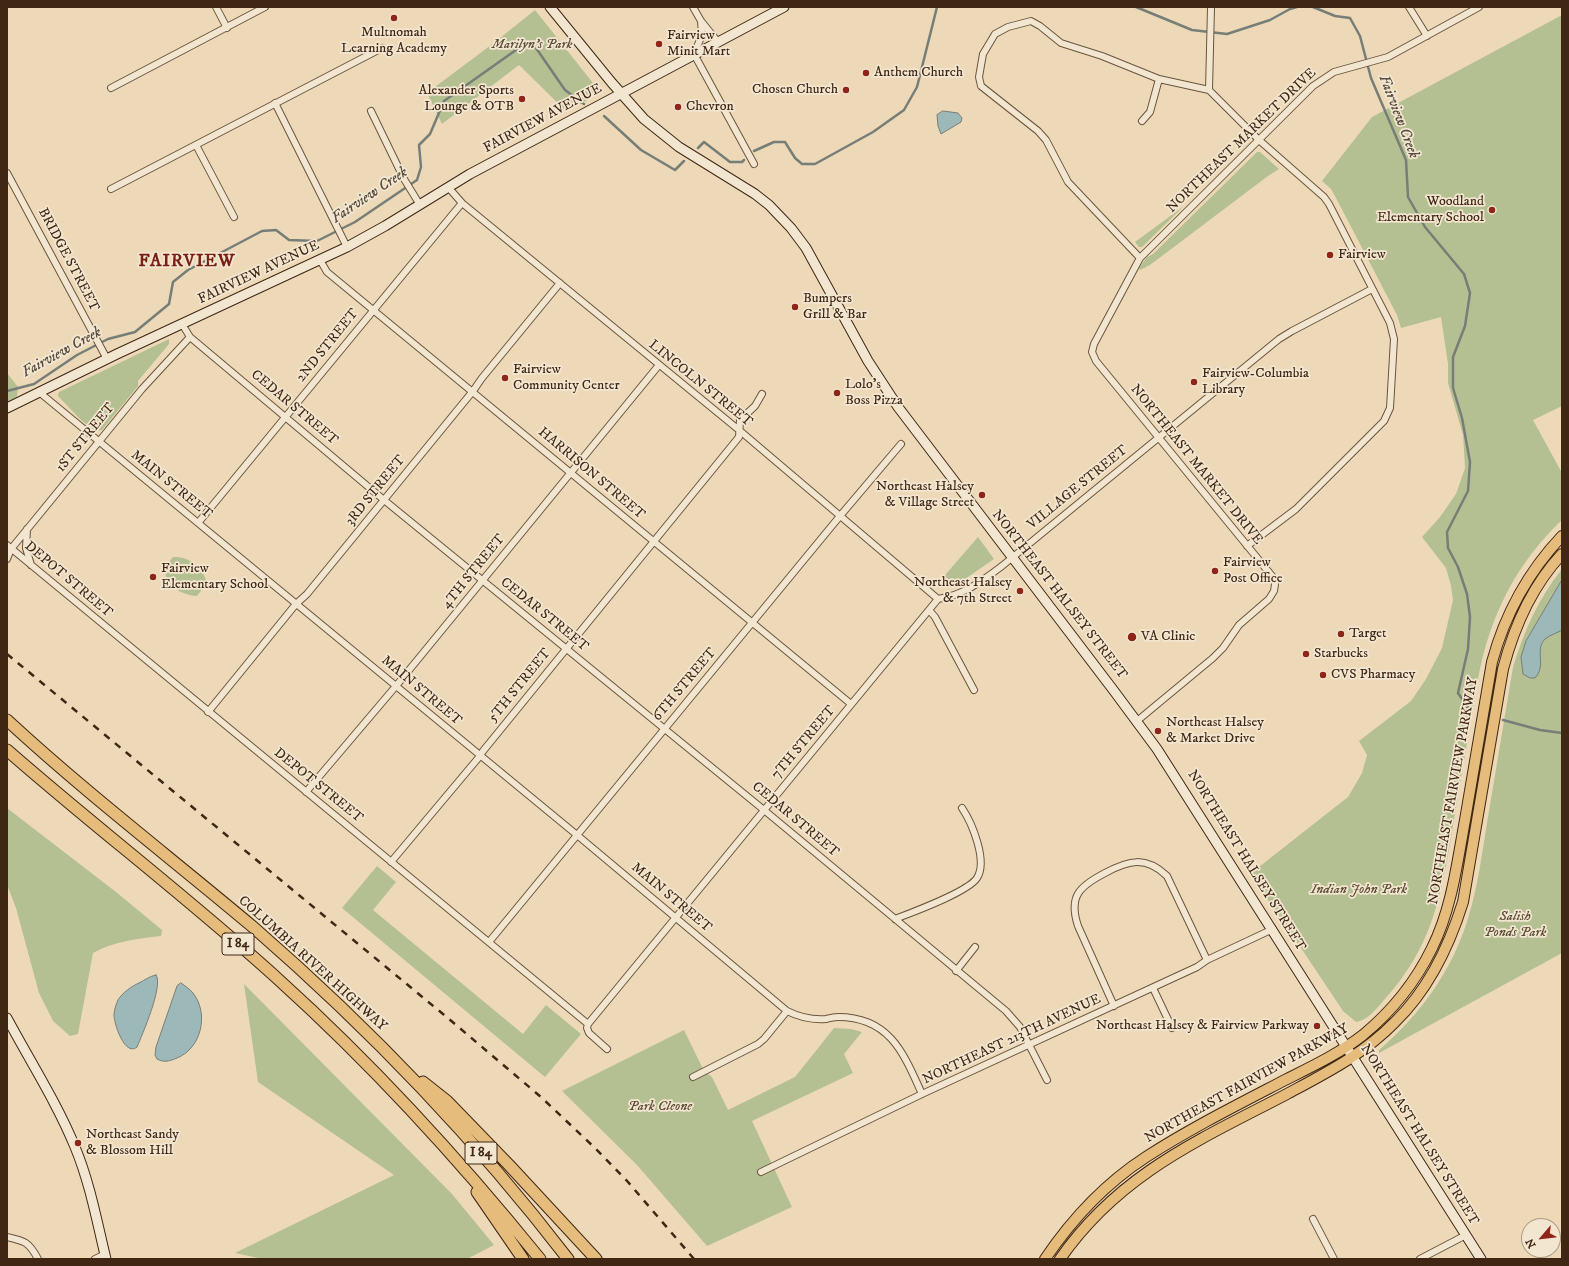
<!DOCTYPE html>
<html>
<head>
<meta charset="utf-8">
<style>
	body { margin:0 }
	#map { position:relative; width:1569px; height:1266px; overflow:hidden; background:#edd9b8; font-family:"IM FELL DW Pica",serif }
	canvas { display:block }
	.frame { position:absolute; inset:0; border:8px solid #3f2714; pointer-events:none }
	.north { position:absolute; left:1521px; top:1218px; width:40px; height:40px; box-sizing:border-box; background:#f3e6d1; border:1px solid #ab9a85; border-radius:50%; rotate:242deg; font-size:11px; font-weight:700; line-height:16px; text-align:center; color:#3f2714 }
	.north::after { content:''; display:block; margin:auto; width:14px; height:18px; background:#8f2418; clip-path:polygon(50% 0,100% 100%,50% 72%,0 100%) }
</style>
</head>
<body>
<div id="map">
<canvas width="1569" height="1266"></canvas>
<div class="frame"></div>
<div class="north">N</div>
</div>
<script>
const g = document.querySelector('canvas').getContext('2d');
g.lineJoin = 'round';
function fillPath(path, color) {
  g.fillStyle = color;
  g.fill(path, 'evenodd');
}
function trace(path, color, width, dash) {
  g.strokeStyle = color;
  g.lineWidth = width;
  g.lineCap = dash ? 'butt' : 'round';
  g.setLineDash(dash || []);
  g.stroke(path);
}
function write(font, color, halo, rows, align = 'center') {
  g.font = font + ' "IM FELL DW Pica",serif';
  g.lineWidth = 3.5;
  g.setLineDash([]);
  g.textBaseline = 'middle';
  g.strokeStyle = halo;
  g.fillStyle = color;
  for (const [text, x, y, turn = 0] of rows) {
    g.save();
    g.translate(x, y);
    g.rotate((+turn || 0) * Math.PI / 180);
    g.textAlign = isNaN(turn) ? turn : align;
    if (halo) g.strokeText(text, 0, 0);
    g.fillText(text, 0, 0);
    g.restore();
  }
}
fillPath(new Path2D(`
	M535,10L593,83C602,98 576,105 566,111L519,65L442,124L427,93L495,42Z
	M1562,15V406L1533,420L1562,473V520C1516,563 1489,618 1478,679C1471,722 1463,765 1456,808C1443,883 1438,941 1384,1000C1377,1008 1367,1021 1356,1022L1343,1011L1303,951L1250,874L1348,797L1362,773L1367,755L1359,741L1411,701L1426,679L1442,648L1453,600L1451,586L1446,568L1422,537L1440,517L1456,494L1465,468L1463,435L1448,383V364L1441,317L1401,328L1397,315L1336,198L1331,189L1322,181L1372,117Z
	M1257,152H1260L1279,169L1268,176L1150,265L1140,270L1139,268L1147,257L1153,254Z
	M1184,206L1142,247H1139L1135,242Z
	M169,339V344L138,381V386L102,430L95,431L80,419L58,396L59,392Z
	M7,373L18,387L17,397L7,404Z
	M978,537L994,559L965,579L945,587L939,582Z
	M173,557C189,556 203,567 207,583L197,596C180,595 166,585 164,568Z
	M1562,569V953L1379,1053V1050C1421,1014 1454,968 1469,915C1479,881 1483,846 1489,811C1497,763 1505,715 1513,667C1524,631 1538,599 1562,569Z
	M7,808L116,892L162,930L161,936C137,939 114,941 93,953L78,1034L70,1036L53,1021L39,993L16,908L7,885Z
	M377,866L396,882L373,910L523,1034L546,1005L581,1034L545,1077L342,908Z
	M244,984L452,1194L494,1245L467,1259H263L235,1253L394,1175L258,1082Z
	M834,1028L851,1029L862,1032L844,1054L853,1073L752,1121L792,1207L707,1246L637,1165L562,1091L684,1030L704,1071L712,1077L728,1110L795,1077Z`), '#b4c092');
const water = new Path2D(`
	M943,111L958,113L962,118L961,122L941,134L938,126L937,115Z
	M1562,580V630C1557,633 1550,635 1545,639C1534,650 1547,665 1535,678H1530L1523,674L1521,657L1526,641Z
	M156,975C164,985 142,1035 137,1047C125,1057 114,1024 114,1015C114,1011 116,1004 118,1000C122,993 132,986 139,983C145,980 150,976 156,975Z
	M181,983C185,986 190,989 193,993C209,1013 202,1048 177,1058C170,1061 164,1063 157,1059L155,1055L156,1047L177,986Z`);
fillPath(water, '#9db8b9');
trace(water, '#777e77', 1);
trace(new Path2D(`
	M1136,7L1192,30L1227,34L1270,20L1290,9L1297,7
	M1313,7L1335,16L1350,18L1360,36L1371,78L1406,160L1408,197L1425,227L1464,274L1470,293L1465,326L1453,357V388L1462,418L1470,462L1468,491L1447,532L1448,548L1458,567L1467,594L1470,617L1468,649L1458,693L1469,709
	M604,116L641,150L675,170L684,161
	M698,148L704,142L730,162H742L744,160
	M754,151L774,142H785L795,158L802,164H815L873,132L904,110L917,87L937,7
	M7,391L34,384L77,355L108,339L135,332L169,304L173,282L188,270L262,231L276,230L289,240L317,241L355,222L417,180L421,167L419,145L430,134L444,101L523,45L536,48L565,90L584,104
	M1503,720L1540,730L1562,733`), '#777e77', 2.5);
const street = new Path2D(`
	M216,7L227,28
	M693,7L701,21L718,42
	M1211,7L1209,90L1259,140L1324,197L1329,204L1390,323L1394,339L1390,408L1384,421L1296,509L1247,546
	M1409,7L1427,36
	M701,21L702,35L694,54L754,164
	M111,88L265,7
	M275,103L347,247
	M371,111L404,179L420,205
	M1142,121L1150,112L1159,79
	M196,145L234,217
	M7,173L107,359
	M448,187L462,203L739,430L938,599
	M111,189L382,48
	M1140,258L1068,182L1046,140L1038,131L981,86L979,77L983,54L995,34L1008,27L1031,21L1040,26L1061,43L1102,56L1159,79L1209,90
	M320,260L327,272L851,704
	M182,324L190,337L384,500L764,810L1006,1011L1020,1027L1047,1080
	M39,392L577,835L787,1011C799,1017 812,1020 826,1019C830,1018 834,1017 838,1017C890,1017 904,1054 922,1094
	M198,523L462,203
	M27,529L26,548L31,565
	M7,545L588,1024
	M7,559L11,549L142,389L190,337
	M929,610L935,617L974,690
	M208,712L296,604L307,594L473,391L482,378L560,283
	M1137,721L1213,658L1223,648L1239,625L1269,599L1274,591L1275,584L1272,576L1096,361L1092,352L1094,344L1140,258L1313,86L1334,72L1388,57L1479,7
	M306,792L396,686L659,365
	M391,862L480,756L483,751L739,437L740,420L755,406L762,394
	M895,919C913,912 968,892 977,878C988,861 972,823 962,808
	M489,942L840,516L901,444
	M956,971L975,947
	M1153,988L1172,1028
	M1114,1006L1078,926C1068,896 1080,886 1105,873C1129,860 1146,856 1167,876L1207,960
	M588,1024L938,599C964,595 982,581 1002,566L1279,339L1292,331L1372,289
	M588,1024L587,1028L589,1033L607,1049
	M693,1077L758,1044L764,1039L787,1011
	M761,1172L922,1094L1197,967L1207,960L1273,929
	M1313,1219L1334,1259
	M7,1237C25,1241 29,1242 38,1259
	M95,1259L105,1254
	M1420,1259L1466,1235`);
const secondary = new Path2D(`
	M550,7L612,83L644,119L679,147L755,194L769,205L791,228L806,248L868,361L898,407L1114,691L1157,749L1481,1259
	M7,408L117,354L347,247L385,226L470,174L784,7
	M7,1018C30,1061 57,1103 75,1147C90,1183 97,1222 106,1259`);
const primary = new Path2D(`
	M1045,1259C1072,1219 1106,1183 1146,1157C1191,1128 1239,1104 1287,1079C1313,1066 1340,1053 1363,1035C1392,1011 1416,981 1432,948C1452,908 1457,863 1465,820C1474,767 1483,714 1492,662C1505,614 1528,572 1562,536
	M1060,1259C1119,1174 1199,1140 1287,1094C1326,1073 1364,1054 1395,1022C1429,989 1449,947 1463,902L1503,669C1514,627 1532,586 1562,554`);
const highway = new Path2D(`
	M7,720C86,793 171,858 253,927C368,1027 475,1138 568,1259
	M7,750C96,828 191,900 279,980C374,1066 460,1160 540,1259
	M423,1082L447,1101L509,1165L596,1259
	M477,1192L523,1259`);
trace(street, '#6a543d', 8);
trace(secondary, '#3f2714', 11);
trace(primary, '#3f2714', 12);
trace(highway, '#3f2714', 13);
trace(street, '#f3e6d1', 6);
trace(secondary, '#f3e6d1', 9);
trace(primary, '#e6bc7c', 10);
trace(highway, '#e6bc7c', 11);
trace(new Path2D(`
	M7,654L449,1019L541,1097L596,1149L628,1182L694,1259`), '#3f2714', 2.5, [7, 7]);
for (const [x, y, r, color] of [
	[394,18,4,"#8f2418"],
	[659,44,4,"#8f2418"],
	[866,73,4,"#8f2418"],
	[846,90,4,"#8f2418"],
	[522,99,4,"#8f2418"],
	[678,107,4,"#8f2418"],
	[1492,210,4,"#8f2418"],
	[1330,255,4,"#8f2418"],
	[795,307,4,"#8f2418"],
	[505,378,4,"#8f2418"],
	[1194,382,4,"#8f2418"],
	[837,393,4,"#8f2418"],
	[982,495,4,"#8f2418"],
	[1215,571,4,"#8f2418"],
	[153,577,4,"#8f2418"],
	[1020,591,4,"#8f2418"],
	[1341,634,4,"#8f2418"],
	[1132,637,5,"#8f2418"],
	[1306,654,4,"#8f2418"],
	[1323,675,4,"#8f2418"],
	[1158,731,4,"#8f2418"],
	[1317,1026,4,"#8f2418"],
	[78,1143,4,"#8f2418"]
]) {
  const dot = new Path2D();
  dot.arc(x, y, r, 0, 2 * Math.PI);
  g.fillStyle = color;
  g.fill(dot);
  trace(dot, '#f3e6d1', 1.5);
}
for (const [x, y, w] of [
	[238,944,32],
	[481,1153,32]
]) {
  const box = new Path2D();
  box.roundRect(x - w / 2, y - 11, w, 22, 3);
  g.fillStyle = '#f3e6d1';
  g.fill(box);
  trace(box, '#3f2714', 1);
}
write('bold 13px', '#3f2714', null, [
	["I 84",238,944],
	["I 84",481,1153]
]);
write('14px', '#3f2714', '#f3e6d1', [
	["Multnomah",394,33,"center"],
	["Learning Academy",394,49,"center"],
	["Fairview",667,36],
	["Minit Mart",667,52],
	["Anthem Church",874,73],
	["Chosen Church",838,90,"right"],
	["Alexander Sports",514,91,"right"],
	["Lounge & OTB",514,107,"right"],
	["Chevron",686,107],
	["Woodland",1484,202,"right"],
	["Elementary School",1484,218,"right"],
	["Fairview",1338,255],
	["Bumpers",803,299],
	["Grill & Bar",803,315],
	["Fairview",513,370],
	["Community Center",513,386],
	["Fairview-Columbia",1202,374],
	["Library",1202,390],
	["Lolo's",845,385],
	["Boss Pizza",845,401],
	["Northeast Halsey",974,487,"right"],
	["& Village Street",974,503,"right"],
	["Fairview",1223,563],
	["Post Office",1223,579],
	["Fairview",161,569],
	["Elementary School",161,585],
	["Northeast Halsey",1012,583,"right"],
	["& 7th Street",1012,599,"right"],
	["Target",1349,634],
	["VA Clinic",1141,637],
	["Starbucks",1314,654],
	["CVS Pharmacy",1331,675],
	["Northeast Halsey",1166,723],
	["& Market Drive",1166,739],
	["Northeast Halsey & Fairview Parkway",1309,1026,"right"],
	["Northeast Sandy",86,1135],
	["& Blossom Hill",86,1151]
], 'left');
write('italic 14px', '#5c4d34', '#f3e6d1', [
	["Marilyn's Park",532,45],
	["Indian John Park",1359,890],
	["Salish",1515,917],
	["Ponds Park",1515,933],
	["Park Cleone",660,1107]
]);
write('14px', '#3f2714', '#f3e6d1', [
	["FAIRVIEW AVENUE",543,119,-28],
	["NORTHEAST MARKET DRIVE",1242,141,-44],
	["BRIDGE STREET",68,260,62],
	["FAIRVIEW AVENUE",259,273,-25],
	["2ND STREET",328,346,-51],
	["LINCOLN STREET",700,384,39],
	["CEDAR STREET",294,408,40],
	["1ST STREET",86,438,-51],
	["NORTHEAST MARKET DRIVE",1196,465,51],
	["HARRISON STREET",591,474,40],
	["MAIN STREET",171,485,39],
	["VILLAGE STREET",1078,488,-39],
	["3RD STREET",376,491,-51],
	["4TH STREET",474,572,-51],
	["DEPOT STREET",68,580,40],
	["NORTHEAST HALSEY STREET",1059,595,52],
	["CEDAR STREET",544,615,39],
	["6TH STREET",685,685,-50],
	["5TH STREET",520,686,-51],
	["MAIN STREET",421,691,40],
	["7TH STREET",804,743,-50],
	["DEPOT STREET",318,786,39],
	["NORTHEAST FAIRVIEW PARKWAY",1454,791,-80],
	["CEDAR STREET",795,820,40],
	["NORTHEAST HALSEY STREET",1246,861,58],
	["MAIN STREET",671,898,40],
	["COLUMBIA RIVER HIGHWAY",312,964,42],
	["NORTHEAST 213TH AVENUE",1012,1040,-25],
	["NORTHEAST FAIRVIEW PARKWAY",1247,1084,-29],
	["NORTHEAST HALSEY STREET",1419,1135,58]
]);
write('italic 15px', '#564b3d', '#f3e6d1', [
	["Fairview Creek",1398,117,69],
	["Fairview Creek",370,196,-34],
	["Fairview Creek",62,353,-29]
]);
g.letterSpacing = '1px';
write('bold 18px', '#7a1f14', '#f3e6d1', [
	["FAIRVIEW",187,262]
]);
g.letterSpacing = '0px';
</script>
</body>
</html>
